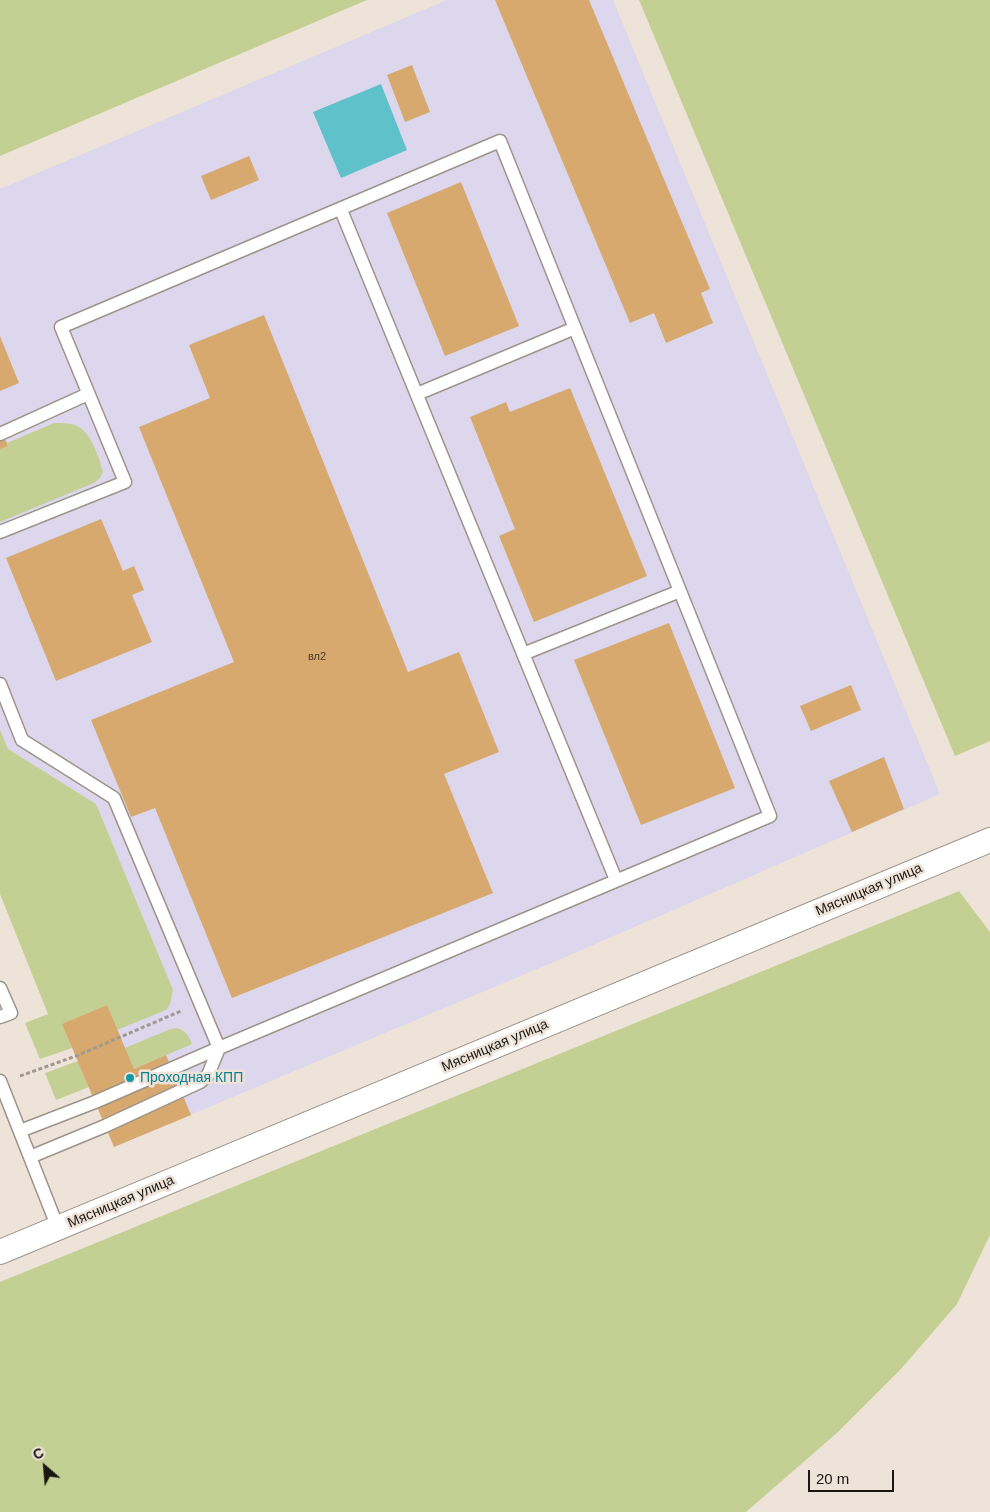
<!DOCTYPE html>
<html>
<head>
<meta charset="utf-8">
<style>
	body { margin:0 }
	#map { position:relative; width:990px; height:1512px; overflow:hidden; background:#ede3d8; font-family:Arial,sans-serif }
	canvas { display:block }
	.north { position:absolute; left:20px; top:1442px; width:50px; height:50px; -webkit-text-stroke:4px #ede3d8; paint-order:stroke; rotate:333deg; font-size:14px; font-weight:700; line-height:20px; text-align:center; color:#1a1612 }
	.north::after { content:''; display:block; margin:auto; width:18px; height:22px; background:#1a1612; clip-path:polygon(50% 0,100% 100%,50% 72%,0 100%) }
	.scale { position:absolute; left:808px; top:1470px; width:86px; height:22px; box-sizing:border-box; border:2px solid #1a1612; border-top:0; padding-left:6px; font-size:15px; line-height:18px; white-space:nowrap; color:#1a1612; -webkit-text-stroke:4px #ede3d8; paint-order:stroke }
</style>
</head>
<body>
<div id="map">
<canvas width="990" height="1512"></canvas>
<div class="north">С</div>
<div class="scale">20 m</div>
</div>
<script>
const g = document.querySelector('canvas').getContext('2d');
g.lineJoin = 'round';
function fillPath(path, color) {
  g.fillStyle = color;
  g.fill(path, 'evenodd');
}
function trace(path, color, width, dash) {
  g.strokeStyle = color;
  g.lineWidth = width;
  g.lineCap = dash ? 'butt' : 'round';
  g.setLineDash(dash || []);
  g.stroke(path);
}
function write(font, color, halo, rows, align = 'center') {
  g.font = font + ' Arial,sans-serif';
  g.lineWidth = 5;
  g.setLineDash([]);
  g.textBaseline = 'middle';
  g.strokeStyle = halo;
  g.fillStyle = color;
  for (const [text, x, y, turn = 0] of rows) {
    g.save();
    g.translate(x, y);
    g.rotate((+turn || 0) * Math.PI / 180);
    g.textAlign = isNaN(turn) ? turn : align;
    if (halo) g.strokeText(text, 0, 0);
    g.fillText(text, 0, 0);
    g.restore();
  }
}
fillPath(new Path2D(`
	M447,0H613L940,794L563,958L114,1147L62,1024L79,1016L0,785V189Z`), '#dcd7ed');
fillPath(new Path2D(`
	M0,0H367L0,156Z
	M639,0H990V741L955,756Z
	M54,423C61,423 68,423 75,425C91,431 99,457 103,472L100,478L94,483L0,522V449L8,446L7,443Z
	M0,730L8,749L96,804L173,990L170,1004L166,1010L117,1030L107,1005L63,1024L72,1048L40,1059L25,1023L48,1014L0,894Z
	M959,891L990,932V1235L957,1304L901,1369L838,1432L746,1512H0V1282Z
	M176,1028C186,1030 188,1035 192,1044L134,1069L125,1048L168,1030Z
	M78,1061L89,1087L56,1100L45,1073Z`), '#c4d093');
fillPath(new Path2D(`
	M381,84L407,150L341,178L313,112Z`), '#5fc1ca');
fillPath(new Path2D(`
	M495,0H589L710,289L701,293L713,323L666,343L654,313L630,323Z
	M412,65L430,112L405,122L387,75Z
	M249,156L259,180L211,200L201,176Z
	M461,182L519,326L445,356L387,213Z
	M264,315L408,672L459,652L499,752L444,774L493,893L232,998L155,808L131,817L91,720L234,662L139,427L210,398L189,345Z
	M0,336L19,383L0,391Z
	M570,388L647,576L534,622L499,536L515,529L470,417L506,402L510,412Z
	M0,427L8,446L0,449Z
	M101,519L123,571L134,566L144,590L132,595L152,642L56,681L6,558Z
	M669,623L735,788L641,825L574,660Z
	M851,685L861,710L811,731L800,706Z
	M884,757L904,809L852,832L829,781Z
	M107,1005L134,1069L166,1055L191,1115L114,1147L62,1024Z`), '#d7a96f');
const lane = new Path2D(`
	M341,210L616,880
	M417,394L575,328
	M0,434L88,394
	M0,532L125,482L61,327L500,141L770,816L219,1048L114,798L22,740L0,684
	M523,654L680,591
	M0,988L11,1013L0,1017
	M0,1081L58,1228
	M20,1131L95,1102L219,1048
	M30,1157L105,1126L200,1082L208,1075L219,1048`);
const street = new Path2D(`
	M0,1252L990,840`);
trace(lane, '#9d9489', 15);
trace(street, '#9d9489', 26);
trace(new Path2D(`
	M20,1076L76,1056L181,1011`), '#a19991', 3, [4, 2.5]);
trace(lane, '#fff', 12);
trace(street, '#fff', 24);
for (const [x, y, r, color] of [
	[130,1078,5,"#0f9aa8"]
]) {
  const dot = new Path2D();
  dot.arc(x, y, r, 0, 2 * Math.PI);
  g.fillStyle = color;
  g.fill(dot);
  trace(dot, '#ede3d8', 2);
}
write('11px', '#493b29', null, [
	["вл2",317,657]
]);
write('14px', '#1a1612', '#ede3d8', [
	["Мясницкая улица",869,890,-23],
	["Мясницкая улица",495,1046,-23],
	["Мясницкая улица",121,1202,-23]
]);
write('14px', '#0d838f', '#ede3d8', [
	["Проходная КПП",140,1078]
], 'left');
</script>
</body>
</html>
